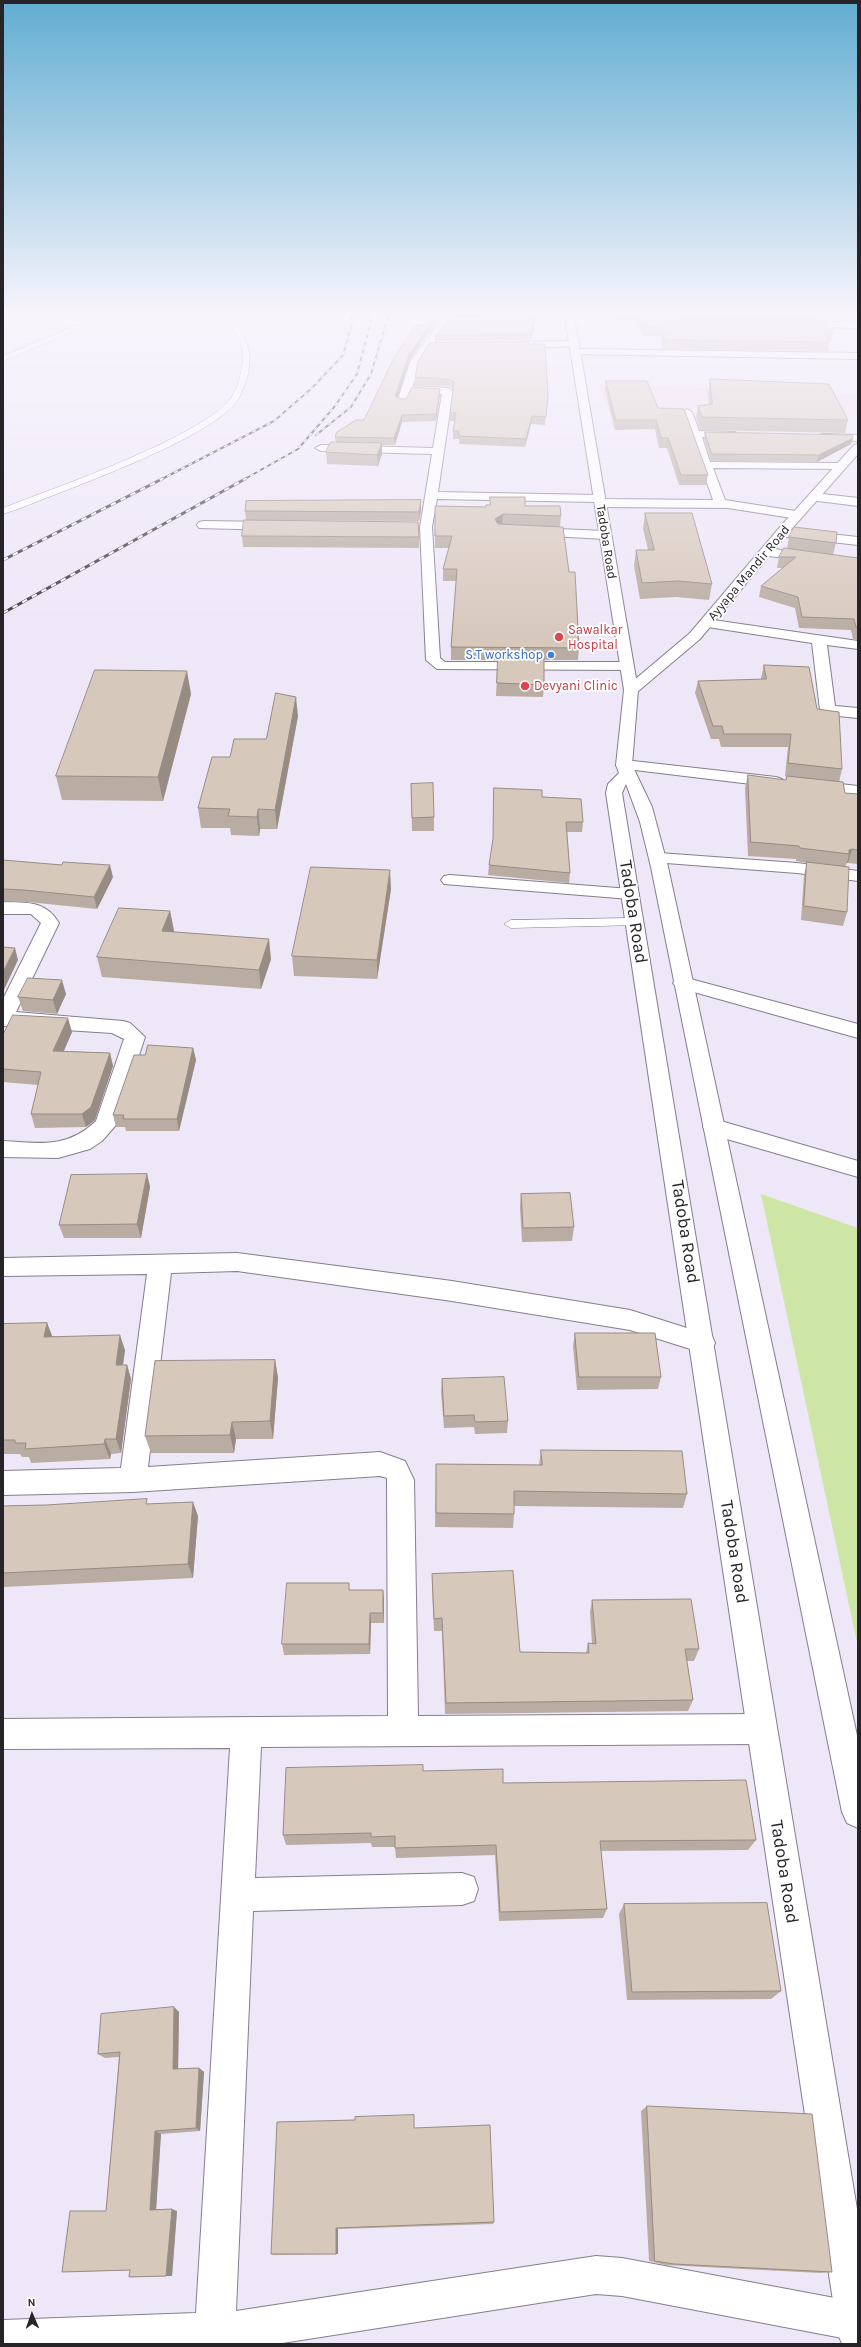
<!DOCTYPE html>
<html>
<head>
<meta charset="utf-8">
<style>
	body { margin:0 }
	#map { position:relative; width:861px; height:2347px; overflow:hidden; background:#eee7f8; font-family:Karla,sans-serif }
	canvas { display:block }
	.frame { position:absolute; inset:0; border:4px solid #262329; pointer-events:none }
	.north { position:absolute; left:12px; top:2295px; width:40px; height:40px; -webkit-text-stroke:3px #fff; paint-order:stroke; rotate:358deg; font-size:11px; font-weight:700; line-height:16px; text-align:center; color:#262329 }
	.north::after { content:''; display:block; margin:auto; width:14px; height:18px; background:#262329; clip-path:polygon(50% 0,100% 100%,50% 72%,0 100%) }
</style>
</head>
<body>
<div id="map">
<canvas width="861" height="2347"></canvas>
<div class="frame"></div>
<div class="north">N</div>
</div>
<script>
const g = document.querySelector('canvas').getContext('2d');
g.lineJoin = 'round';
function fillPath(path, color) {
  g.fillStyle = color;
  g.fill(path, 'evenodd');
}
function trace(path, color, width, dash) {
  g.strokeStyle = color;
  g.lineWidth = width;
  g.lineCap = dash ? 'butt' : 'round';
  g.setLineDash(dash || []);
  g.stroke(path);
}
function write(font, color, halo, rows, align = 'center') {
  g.font = font + ' Karla,sans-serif';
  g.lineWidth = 3.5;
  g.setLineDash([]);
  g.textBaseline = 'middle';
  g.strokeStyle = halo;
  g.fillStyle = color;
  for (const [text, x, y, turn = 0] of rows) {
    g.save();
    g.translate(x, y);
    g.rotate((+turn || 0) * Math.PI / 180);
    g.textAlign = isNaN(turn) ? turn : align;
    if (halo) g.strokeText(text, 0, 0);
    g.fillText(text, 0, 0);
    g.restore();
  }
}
fillPath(new Path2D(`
	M599,385L760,389L858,395V417L606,405Z`), '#eedaea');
fillPath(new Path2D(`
	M761,1194L858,1228V1647Z`), '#cee6a5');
const lane = new Path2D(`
	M114,310H124L3,361V356Z
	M225,310H232C248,346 258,357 240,396C225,431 92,480 54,495C38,501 20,509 3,514V508C49,490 211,434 233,395C239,384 243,367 243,354C243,343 229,321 225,310Z
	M635,918L642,922L640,925L511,928L504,924L511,920Z`);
const street = new Path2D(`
	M437,310H446L448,324L420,362L413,386L448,388L453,391L438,492L599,495L605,499L713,500L682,412L687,409L692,412L699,431L735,432L740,435L735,438L702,437L710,462L841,463L847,466L841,469L713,468L725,500L802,512L804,515L798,519L728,508L600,507L596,506L594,502L437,499L432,527L440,658L445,662H627L634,666L627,670L437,669L426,660L420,527L432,454L321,451L315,448L321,445L433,448L442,394L411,392L406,404L402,405L397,402L410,362L438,324Z
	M491,310L569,311L574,314L569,317C554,317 501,319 491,310Z
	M797,322H858V328L794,327V323Z
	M573,341L578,344L576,346L515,348L510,345L515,342Z
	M575,349L858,353V359L572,354L570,352Z
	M823,434L858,435V441L819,439V435Z
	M814,493L858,498V506L810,500L808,497L810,494Z
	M203,521L274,522L280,526L274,530L199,528L197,525L199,522Z
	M535,528L605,531L611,535L605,539L531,535L529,532Z
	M782,529L858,537V545L778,536L776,533L778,530Z
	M766,548L858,560V568L761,555L760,552Z
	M706,619L858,641V649L827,645L835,706L858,708V718L828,715L820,710L812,643L701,626L699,623Z
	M624,760L776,777L782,779L784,782L782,785L776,787L618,768L616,765L618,762Z
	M814,781L858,786V796L808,789L806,786L808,783Z
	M659,853L797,863L858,871V881L797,873L653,862L650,858L653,854Z
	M450,875L630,889L636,890L639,894L636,898L630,899L444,884L441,880L444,876Z
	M3,902C27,903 45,900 59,923L16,1012L123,1021L130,1023L145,1037L116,1125L102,1141L90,1149L58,1158L3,1157V1141C39,1143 67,1149 96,1121L124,1039L112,1033L3,1026V999L41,923L31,914H3Z
	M237,1253L452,1281L630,1310L712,1336L715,1343L712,1350L703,1353L630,1330L452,1301L237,1271L171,1273L148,1467L380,1452L405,1461L414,1480L418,1716L761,1714L772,1718L776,1729L772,1740L761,1744L261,1747L255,1878L462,1873L474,1877L478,1889L474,1901L462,1905L253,1911L236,2311L596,2256L622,2258L856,2302L858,2303V2341L622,2296L596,2294L276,2344H3V2320L196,2313L230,1748L3,1749V1719L388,1716L387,1478L380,1476L133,1492L3,1495V1471L121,1468L147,1274L3,1276V1258Z`);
const secondary = new Path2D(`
	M858,444V454L788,533L700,639L636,693H626L624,690L626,687L690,633L780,527L854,445Z
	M683,977L858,1024V1038L676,987L673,983L676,979Z
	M714,1119L858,1161V1177L706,1133L703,1127L706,1121Z`);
const primary = new Path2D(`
	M564,310H573L638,690L632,765L652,807L668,867L858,1740V1828L847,1823L842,1812L651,867L640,822L626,784L622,793L858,2215V2344H842L838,2334L606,793L608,784L619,773L616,765L624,690Z`);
trace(lane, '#857e8d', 1);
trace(street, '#857e8d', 2);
trace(secondary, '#857e8d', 2);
trace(primary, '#857e8d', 2);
fillPath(lane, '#fff');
fillPath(street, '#fff');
fillPath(secondary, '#fff');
fillPath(primary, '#fff');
const railFar1 = new Path2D(`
	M316,435L351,407L371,374L390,310
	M160,480L274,421L312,388L343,355L352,322L350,310
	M243,480L298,449L335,406L357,374L371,321L368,310`);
const rail = new Path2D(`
	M3,560L162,479
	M3,613L245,479`);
trace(railFar1, '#3b383f', 2);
trace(rail, '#3b383f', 3);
trace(railFar1, '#fff', 1.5, [4]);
trace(rail, '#fff', 2, [5.5]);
fillPath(new Path2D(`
	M428,310H438L436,323L430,331Z
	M447,310H503L505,311L536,313V319L531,340L435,341V336L482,321L484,319L482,318H448Z
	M613,310H815L816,312L815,320L833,332L831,341H829V342L828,351L664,349L661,336H644L635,320H617Z
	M429,326V332L409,361L397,397L401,399L440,395L436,421L402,422L395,445H382V454L378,466L327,464L326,452L336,442L335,437L364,420Z
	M529,344L548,396L545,425L531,424L525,447L459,444V439H453V431L455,421H450V413L453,389L448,386L415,385V377Z
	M710,379L848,420L845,433L700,430L696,418L698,406L709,404L708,392Z
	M606,381L658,408L708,475L706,485H679L667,448H659L655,429L615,430L605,390Z
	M705,432L853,438L851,444L817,462L711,461L704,439Z
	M421,500V509L419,521L246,520L245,511Z
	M435,506L486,507L525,506L561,516L560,527L579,648L578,660H544V685L543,697L496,696L498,660H451V647L456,581H443V569L449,548H435Z
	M645,513L712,584L709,600L676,597L640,599L634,566L636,550H648L643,529Z
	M242,536L419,537V548L243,547Z
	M789,537L836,543L833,555L858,558V640L853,639L851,630L799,628L795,608L759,597L761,586L783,568H777L779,557L787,549Z
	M858,645V655L857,650Z
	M764,665L817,709L842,769L839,782L845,793L858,794V864L848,863H847L845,867L847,912L843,926L801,920L804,875L807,863L796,861V859L748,856L745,788L748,775L786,780L787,777L785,776L788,747H721L719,739H711L695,693L698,681L761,680V678Z
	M191,694L163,801L62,800L56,776Z
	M298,716L277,829H260L259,836L231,835L230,828H201L198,808L230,757L266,739Z
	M411,784L434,817V831H412Z
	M542,797L583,822L582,832H567L570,873L569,883L488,875L489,865Z
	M3,860L113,877L97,909L28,902L3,901Z
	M391,889L377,979L294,976L292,956Z
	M170,911L174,931V932L271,959L261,989L102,977L97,957Z
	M66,994L57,1014L23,1011L18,997Z
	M72,1032L64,1051L110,1053L113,1066L95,1120L86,1127L35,1128L31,1114L38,1085L3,1082V1035Z
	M193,1048L196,1060L179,1131H126L125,1127H116L113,1115L145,1055Z
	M147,1174L150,1187L141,1238H64L59,1225Z
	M521,1194L574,1227L572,1241L522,1242L520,1207Z
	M47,1323L52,1336L125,1350L123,1365H127L131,1379L121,1453L111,1454L110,1459L31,1463L29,1457H22L20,1454H3V1324Z
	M575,1333L661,1377L658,1389L577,1390L573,1346Z
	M275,1360L278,1378L273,1439H236L234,1453H151L145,1436Z
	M442,1379L508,1421L507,1433L475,1434L474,1427L444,1428L441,1392Z
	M541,1450L687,1494L683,1508L514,1506V1514L513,1528L435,1527L436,1464L539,1465Z
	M148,1504L198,1516L193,1578L3,1587V1506Z
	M432,1574L520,1652L586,1653L588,1643L592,1644L590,1612L592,1600L699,1649L694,1661H687L693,1700L688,1711L445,1714L442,1631H434L432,1587Z
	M350,1590H383L384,1601V1623H371L370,1654L284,1655L282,1644Z
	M423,1771L503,1783L756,1840L748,1850L601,1851L607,1909L603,1918L499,1921L495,1855L396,1858L395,1847H372L371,1843L286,1845L283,1835Z
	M624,1904L781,1991L771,1999L627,2000L619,1914Z
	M174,2007L179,2012L178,2069L199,2068L204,2072L200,2131L161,2134L156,2209L177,2211L172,2276L129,2277L130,2270L70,2272H62L106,2211L119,2057L105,2058L98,2054Z
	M647,2106L832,2272L820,2273L666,2265L649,2261L641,2111Z
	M415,2128L494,2222L493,2224L338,2229V2254L274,2255L271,2254Z`), '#b9aca2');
fillPath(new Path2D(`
	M437,310H438L436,323L430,331V325Z
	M687,312L686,320L682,323L683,314Z
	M536,313V319L531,340V334Z
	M429,326V332L409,361L396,403L395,396L409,355Z
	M440,389V395L436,421V414Z
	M402,415V422L395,445L394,438Z
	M532,416L531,424L525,447L526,439Z
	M853,438L851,444L817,462L819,455Z
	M382,443V454L378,466L377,455Z
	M421,500V509L419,521V512Z
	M503,514L502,526L495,531V519Z
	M187,671L191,694L163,801L158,777Z
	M296,697L298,716L277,829L275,810Z
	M258,809L260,829L259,836L257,817Z
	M852,849L848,863H847L849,854V850Z
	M110,865L113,877L97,909L94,897Z
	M390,870L391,889L377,979V960Z
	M170,911L174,931L166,951L162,931Z
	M269,939L271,959L261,989L259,970Z
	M15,948L18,960L3,992V972Z
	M62,980L66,994L57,1014L53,1000Z
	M68,1018L72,1032L58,1064L53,1051Z
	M193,1048L196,1060L179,1131L177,1119Z
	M110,1053L113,1066L95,1120L86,1127L82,1114Z
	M147,1174L150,1187L141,1238L137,1224Z
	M47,1323L53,1338L44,1337Z
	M120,1335L125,1350L121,1379L116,1365Z
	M275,1360L278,1378L273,1439L270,1421Z
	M127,1365L131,1379L121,1453L116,1439Z
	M232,1422L236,1439L234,1453L230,1435Z
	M105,1439L111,1454L110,1459L104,1444Z
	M193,1502L198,1516L193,1578L188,1564Z
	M383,1590L384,1601V1623L383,1613Z
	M370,1613L371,1623L370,1654L369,1644Z
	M174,2007L179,2012L178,2073L173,2069Z
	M199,2068L204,2072L200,2131L196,2128Z
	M155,2131L161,2134L156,2211L150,2210Z
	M172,2209L177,2211L172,2276H166Z
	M336,2228L338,2229V2254H336Z`), '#968c84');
const building = new Path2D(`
	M428,310H437V318L430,325Z
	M448,310H503L505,311L536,313L531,334L435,336L448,321H482L489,316L482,312H448Z
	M617,310H815L816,312H687L683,314L684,320L824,321L833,332H825L829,342L665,340L662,327H645L636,311H618Z
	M416,325L429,326L409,355L395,396L401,399H406L412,387L440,389L436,414L402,415L394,438L335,437L337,432L356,420H364L393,360Z
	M529,342L528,344H545L548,396L546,417L532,416L526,439L459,436V431H453L456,413H450L454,382L448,379L415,377L418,362L429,343Z
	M710,379L829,384L848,420L702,417L698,406L712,404Z
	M606,381H647L658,408L684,409L708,475H681L668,438H661L656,420H616Z
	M705,432L852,435L853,438L819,455L712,454Z
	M331,442L382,443L377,455L326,452Z
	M490,497H525V506H560L561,516L503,514L495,519L498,524L563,527L569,572H575L579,648L451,647L457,569H443L452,536H435V506L486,507V505H490Z
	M421,500L419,512L245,511L246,501Z
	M645,513H692L712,584L678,581L642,583L636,550H654Z
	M244,520L418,522L419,537L242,536Z
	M794,527L837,532L836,543L789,537Z
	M784,548L858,558V628L856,627L854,619L802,617L798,597L761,586L796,557H779Z
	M498,658H544V685L497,683Z
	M764,665L809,667L817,709L839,712L842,769L788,763L791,734H724L722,726H713L698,681L766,679Z
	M95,670L187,671L158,777L56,776Z
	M276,693L296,697L275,810L258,809L257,817L228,816L230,809L198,808L212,757H230L234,739H266Z
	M748,775L786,780L787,776L843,782L845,793L858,794V850L852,849L849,850V854L800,848L799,846L751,842Z
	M433,783L434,817L412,818L411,784Z
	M494,788L542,790V797L581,799L583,822H566L570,873L489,865L493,839Z
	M3,860L62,865L63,862L110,865L94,897L24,890L3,889Z
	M807,862L849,867L847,912L804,906Z
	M311,867L390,870L377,960L292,956Z
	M119,908L170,911L162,931L269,939L259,970L97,957Z
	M3,947L15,948L3,972Z
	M28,978L62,980L53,1000L18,997Z
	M13,1015L68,1018L53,1051L110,1053L91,1107L82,1114H31L41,1072L3,1069V1035Z
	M148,1045L193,1048L177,1119H123L124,1115H113L134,1055H145Z
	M147,1174L137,1224L59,1225L71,1175Z
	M570,1193L574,1227L523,1228L521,1194Z
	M47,1323L44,1337L120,1335L116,1365H127L116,1439H105L104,1444L25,1449L26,1443H15V1440H3V1324Z
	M575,1333H655L661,1377H579Z
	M275,1360L270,1421L232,1422L230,1435L145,1436L155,1361Z
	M504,1377L508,1421L475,1422L474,1415L444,1416L442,1379Z
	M541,1450L682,1451L687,1494L514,1491V1514L436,1513V1464L542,1465Z
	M147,1499L146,1504L193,1502L188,1564L3,1573V1506L46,1505Z
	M513,1571L520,1652L589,1653L588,1643L596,1644L592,1600L691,1599L699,1649H685L693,1700L446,1703L442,1618L434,1619L432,1574Z
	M287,1583H349V1590H383V1613H370L369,1644H282Z
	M423,1765V1771L503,1769V1783L746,1780L756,1840L600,1841L607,1909L500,1912L496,1845L395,1848V1836L371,1837V1833L283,1835L286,1768Z
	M767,1903L781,1991L632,1992L624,1904Z
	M174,2007L173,2069L199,2068L196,2128L155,2131L150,2210L172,2209L166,2276L129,2277L130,2270L62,2272L70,2211H106L120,2052L98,2054L101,2014Z
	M647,2106L812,2114L832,2272L674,2264L655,2261Z
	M414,2115V2128L490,2125L494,2222L336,2228V2254H271L277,2122L355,2120V2117Z`);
fillPath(building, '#d7c8bc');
trace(building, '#968c84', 1);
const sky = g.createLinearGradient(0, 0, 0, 638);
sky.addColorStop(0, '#61add1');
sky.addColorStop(0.49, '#f7f4fc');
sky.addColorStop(1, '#f7f4fc00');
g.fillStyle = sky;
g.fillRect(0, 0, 861, 638);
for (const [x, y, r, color] of [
	[559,637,5,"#e0444e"],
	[551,655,4,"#3f7fe0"],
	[525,686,5,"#e0444e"]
]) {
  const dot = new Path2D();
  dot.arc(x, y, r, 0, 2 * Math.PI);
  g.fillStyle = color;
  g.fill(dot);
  trace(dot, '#fff', 1.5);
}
write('13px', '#262329', '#fff', [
	["Tadoba Road",606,542,81],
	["Ayyapa Mandir Road",749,573,-50]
]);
write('13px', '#be3a42', '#fff', [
	["Sawalkar",568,630],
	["Hospital",568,645],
	["Devyani Clinic",534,686]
], 'left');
write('13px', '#366cbe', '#fff', [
	["S.T workshop",543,655]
], 'right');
write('18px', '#262329', '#fff', [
	["Tadoba Road",633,912,81],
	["Tadoba Road",685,1232,81],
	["Tadoba Road",734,1552,81],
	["Tadoba Road",784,1872,81]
]);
</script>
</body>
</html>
